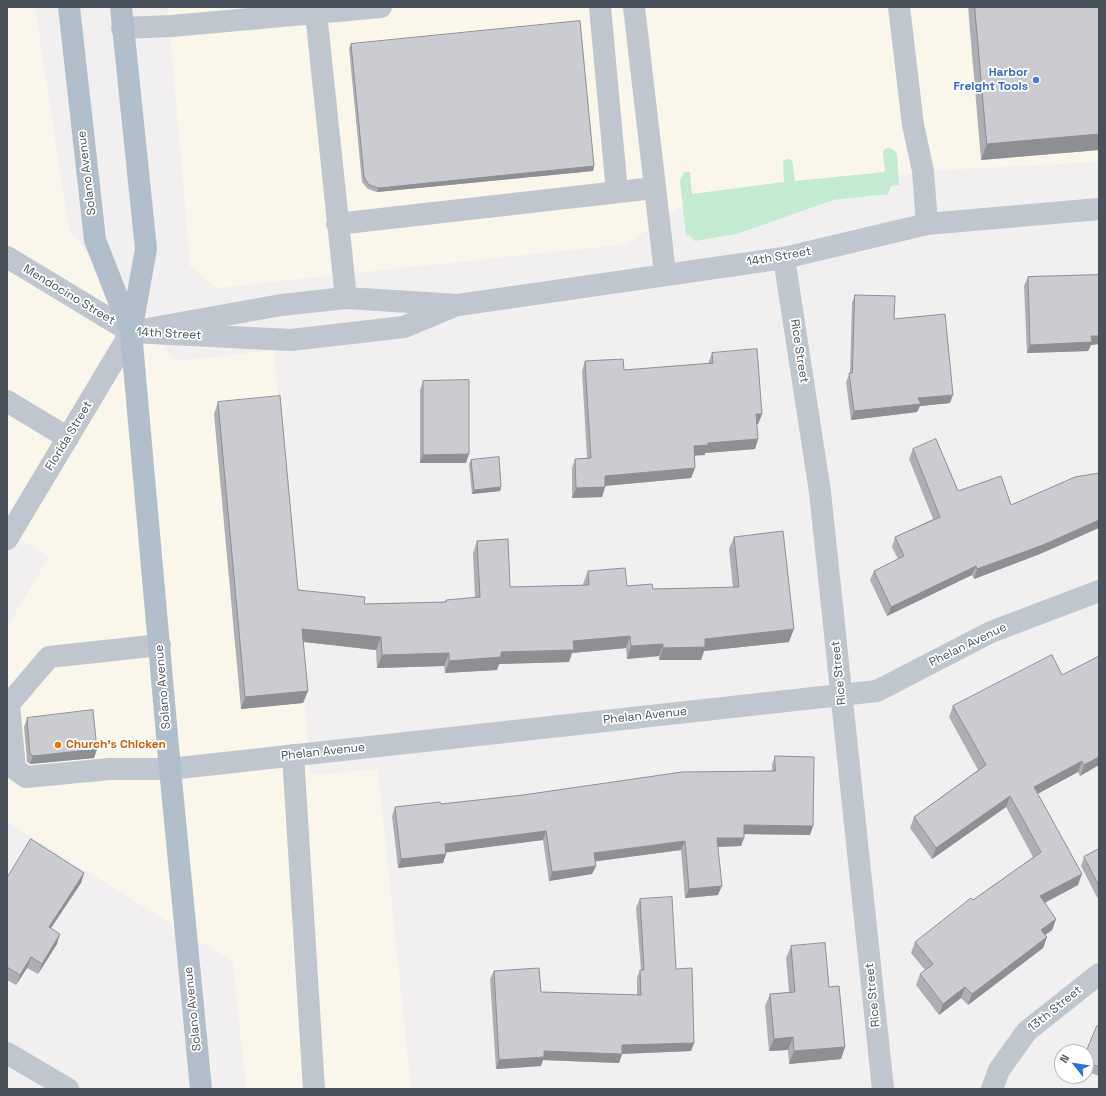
<!DOCTYPE html>
<html>
<head>
<meta charset="utf-8">
<style>
	body { margin:0 }
	#map { position:relative; width:1106px; height:1096px; overflow:hidden; background:#f1efef; font-family:"Space Grotesk",sans-serif }
	canvas { display:block }
	.frame { position:absolute; inset:0; border:8px solid #49525b; pointer-events:none }
	.north { position:absolute; left:1054px; top:1044px; width:40px; height:40px; box-sizing:border-box; background:#fff; border:1px solid #b6babd; border-radius:50%; rotate:300deg; font-size:11px; font-weight:700; line-height:16px; text-align:center; color:#49525b }
	.north::after { content:''; display:block; margin:auto; width:14px; height:18px; background:#2b73d0; clip-path:polygon(50% 0,100% 100%,50% 72%,0 100%) }
</style>
</head>
<body>
<div id="map">
<canvas width="1106" height="1096"></canvas>
<div class="frame"></div>
<div class="north">N</div>
</div>
<script>
const g = document.querySelector('canvas').getContext('2d');
g.lineJoin = 'round';
function fillPath(path, color) {
  g.fillStyle = color;
  g.fill(path, 'evenodd');
}
function trace(path, color, width, dash) {
  g.strokeStyle = color;
  g.lineWidth = width;
  g.lineCap = dash ? 'butt' : 'round';
  g.setLineDash(dash || []);
  g.stroke(path);
}
function write(font, color, halo, rows, align = 'center') {
  g.font = font + ' "Space Grotesk",sans-serif';
  g.lineWidth = 3.5;
  g.setLineDash([]);
  g.textBaseline = 'middle';
  g.strokeStyle = halo;
  g.fillStyle = color;
  for (const [text, x, y, turn = 0] of rows) {
    g.save();
    g.translate(x, y);
    g.rotate((+turn || 0) * Math.PI / 180);
    g.textAlign = isNaN(turn) ? turn : align;
    if (halo) g.strokeText(text, 0, 0);
    g.fillText(text, 0, 0);
    g.restore();
  }
}
fillPath(new Path2D(`
	M7,7H35L69,230L175,361L274,350L311,775L378,769L411,1089H246L233,962L7,822V627L49,557L7,531Z
	M168,7H1099V162L923,171L894,177L693,198L627,244L216,288L190,266Z`), '#faf6eb');
fillPath(new Path2D(`
	M890,148L895,151L897,155L899,185L891,186L888,194L833,200L737,234L695,241L689,235L686,236L680,181L684,172H690L692,194L784,182L783,161L788,159L792,160L795,181L885,172L883,152L885,149Z`), '#c2ebd2');
trace(new Path2D(`
	M600,7L617,192
	M634,7L665,273
	M899,7L913,125L923,171L927,224
	M316,13L346,298
	M122,28L172,26L381,7
	M337,224L654,188
	M7,257L131,332L291,340L404,327L452,307
	M784,258L820,492L883,1089
	M131,332L281,305L346,298L458,305L784,258L927,224L1099,209
	M7,401L68,438
	M7,539L131,332
	M7,703L9,704L49,657L160,645
	M9,704L15,769L26,777L110,769H170L877,691L991,632L1099,591
	M293,755L314,1089
	M7,1053L68,1089
	M992,1089L999,1070L1027,1031L1099,974`), '#bfc6cd', 22);
trace(new Path2D(`
	M69,7L95,240L131,332
	M121,7L146,249L131,332L170,769L201,1089`), '#b2bfcb', 22);
fillPath(new Path2D(`
	M968,7H1099V150L981,160Z
	M351,44L594,166L593,171L377,192L368,189L362,182L349,48Z
	M1099,273V344L1091,345L1088,351L1027,353L1024,286L1028,277L1099,275Z
	M855,295L894,319L950,403L920,406L917,412L851,420L846,382L850,373L852,303Z
	M712,353L762,414L758,424H757L758,439L755,449L705,453V455H694L695,468L691,478L605,486L602,497L572,498V468L575,459L587,458L582,371L585,361L624,370L708,364Z
	M423,381L466,463H420V390Z
	M218,402L298,590L364,604L445,602L446,600L475,598L473,553L477,541L510,587L583,585V584L588,571L627,586L653,589L733,588L729,549L734,537L789,642L704,651L701,660H659V656L627,659L626,648L572,653L569,662L499,664L497,670L445,673L444,666L377,668L376,650L303,642L308,691L303,703L241,709L214,414Z
	M913,449L958,491L1011,505L1040,554L974,579L972,575L887,616L870,580L874,571L898,559L892,547L895,537L933,519L909,459Z
	M471,460L501,487L500,491L472,494L469,464Z
	M1099,656V765L1080,776L1078,772L1037,794L1078,885L1045,903L1056,919L1052,930L1045,935L1047,937L1043,948L968,1005L961,998L939,1015L916,985L920,974L925,970L911,953L915,942L1033,857L1006,807L932,859L910,828L914,817L978,770L949,717L953,706L1062,675Z
	M27,718L97,749L94,758L30,764L27,762L24,727Z
	M775,756L810,835L744,834L741,846L718,847V895L685,898L681,850L595,861L596,866L592,874L549,881L543,840L446,852L443,863L398,868L392,816L395,807L441,804L772,771V765Z
	M1099,849V901L1081,866L1084,857Z
	M84,873L81,883L51,928L57,944L38,974L27,968L16,985L7,980V878Z
	M640,899L676,969L694,1043L691,1051L622,1054L619,1063L543,1060L541,1066L496,1069L490,979L494,971L541,992L637,995V978L640,970H641L636,908Z
	M791,946L829,987L845,1047L841,1059L789,1064L788,1050L769,1051L765,1006L770,994L789,992L786,958Z
	M1099,1026V1076L1086,1071V1052Z`), '#aeafb4');
fillPath(new Path2D(`
	M1099,134V150L981,160L987,144Z
	M594,166L593,171L377,192L379,188Z
	M1091,336H1099V344L1091,345L1088,351L1027,353L1030,345Z
	M953,395L950,403L920,406L917,412L851,420L854,411L918,398Z
	M756,414H762L758,424H753Z
	M758,439L755,449L705,453V455L690,456L694,446L708,443Z
	M469,454L466,463H420L423,455Z
	M695,468L691,478L602,486L605,476Z
	M501,487L500,491L472,494L474,490Z
	M605,487L602,497L572,498L576,488Z
	M1099,520V528L1040,554L974,579L977,569Z
	M976,566L972,575L887,616L891,607Z
	M302,629L381,637L376,650L297,641Z
	M794,629L789,642L704,651L701,660H659L663,648L705,639Z
	M630,636L626,648L572,653L569,662L499,664L497,670L445,673L449,661L501,652L573,641Z
	M663,644L659,656L627,659L631,646Z
	M449,653L444,666L377,668L382,655Z
	M308,691L303,703L241,709L245,697Z
	M97,749L94,758L30,764L33,756Z
	M1099,757V765L1080,776L1084,765Z
	M1082,761L1078,772L1030,798L1034,787Z
	M1010,796L1006,807L932,859L936,848Z
	M744,825L813,826L810,835L741,834Z
	M546,831L543,840L442,853L445,844Z
	M717,838H744L741,846L714,847Z
	M685,841L681,850L591,862L594,853Z
	M446,854L443,863L398,868L401,859Z
	M596,866L592,874L549,881L552,872Z
	M84,873L81,883L45,937L49,927Z
	M1082,874L1078,885L1036,907L1040,896Z
	M722,886L718,895L685,898L689,889Z
	M1056,919L1052,930L1037,941L1041,930Z
	M60,934L57,944L38,974L42,964Z
	M1047,937L1043,948L968,1005L972,994Z
	M31,957L27,968L16,985L20,975Z
	M965,987L961,998L939,1015L943,1004Z
	M793,1037L788,1050L769,1051L774,1039Z
	M694,1043L691,1051L619,1054L622,1045Z
	M845,1047L841,1059L789,1064L794,1051Z
	M544,1051L622,1054L619,1063L543,1060L541,1066L496,1069L499,1060Z`), '#8d8f92');
const building = new Path2D(`
	M975,7H1099V134L987,144Z
	M580,21L594,166L379,188L369,185L364,177L351,44Z
	M1099,275V336H1091L1092,342L1030,345L1028,277Z
	M855,295L895,296L894,319L945,314L953,395L918,398L921,404L854,411L849,373H852Z
	M757,349L762,414H756L758,439L708,443V445L694,446L695,468L605,476V487L576,488L575,459L591,458L585,361L623,359L624,370L713,363L712,353Z
	M469,380V454L423,455V381Z
	M280,396L298,590L365,597L364,604L446,602V600L480,597L477,541L508,539L510,587L589,585L588,571L625,568L627,586L652,584L653,589L739,587L734,537L783,531L794,629L705,639V647L663,648V644L631,646L630,636L573,641L574,650L501,652V657L449,661V653L382,655L381,637L302,629L308,691L245,697L218,402Z
	M936,439L958,491L1001,476L1011,505L1075,477L1099,473V520L1043,545L977,569L976,566L891,607L874,571L904,556L895,537L940,517L913,449Z
	M499,457L501,487L474,490L471,460Z
	M1052,655L1062,675L1099,656V757L1084,765L1082,761L1034,787L1082,874L1040,896L1056,919L1041,930L1047,937L972,994L965,987L943,1004L920,974L933,964L915,942L971,898L973,900L1041,852L1010,796L936,848L914,817L986,765L953,706Z
	M93,710L97,749L33,756L30,754L27,718Z
	M775,756L814,757L813,826L744,825V838H717L722,886L689,889L685,841L594,853L596,866L552,872L546,831L445,844L446,854L401,859L395,807L440,802L441,804L523,795L682,772L775,771Z
	M31,839L84,873L49,927L60,934L42,964L31,957L20,975L7,967V878Z
	M1099,849V886L1084,857Z
	M672,897L676,969L692,968L694,1043L622,1045V1054L544,1051V1057L499,1060L494,971L539,968L541,992L641,995L640,970H644L640,899Z
	M825,943L829,987L839,986L845,1047L794,1051L793,1037L774,1039L770,994L795,992L791,946Z
	M1097,1026H1099V1067L1086,1062V1052Z`);
fillPath(building, '#caccd1');
trace(building, '#8d8f92', 1);
for (const [x, y, r, color] of [
	[1036,80,4,"#3f7fe0"],
	[58,745,4,"#e8710a"]
]) {
  const dot = new Path2D();
  dot.arc(x, y, r, 0, 2 * Math.PI);
  g.fillStyle = color;
  g.fill(dot);
  trace(dot, '#fff', 1.5);
}
write('bold 12px', '#366cbe', '#fff', [
	["Harbor",1028,73],
	["Freight Tools",1028,87]
], 'right');
write('12px', '#49525b', '#fff', [
	["Solano Avenue",87,173,-97],
	["14th Street",779,257,-10],
	["Mendocino Street",69,295,31],
	["14th Street",169,334,3],
	["Rice Street",799,351,81],
	["Florida Street",69,436,-59],
	["Phelan Avenue",968,645,-26],
	["Rice Street",839,673,-96],
	["Solano Avenue",163,687,-95],
	["Phelan Avenue",645,716,-6],
	["Phelan Avenue",323,752,-6],
	["Rice Street",873,995,-96],
	["Solano Avenue",193,1009,-96],
	["13th Street",1055,1009,-39]
]);
write('bold 12px', '#c56008', '#fff', [
	["Church's Chicken",66,745]
], 'left');
</script>
</body>
</html>
